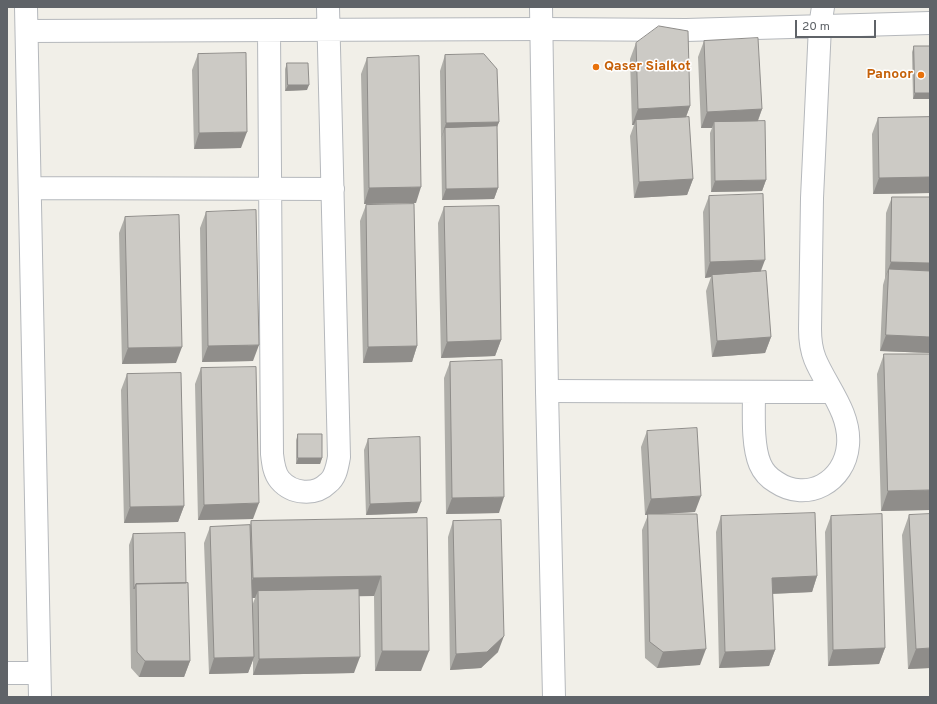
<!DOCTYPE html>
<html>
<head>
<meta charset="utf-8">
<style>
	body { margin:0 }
	#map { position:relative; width:937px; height:704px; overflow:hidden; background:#f1efe8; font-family:Overpass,sans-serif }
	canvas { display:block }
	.frame { position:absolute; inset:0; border:8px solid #5f6368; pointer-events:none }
	.scale { position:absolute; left:795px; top:20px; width:81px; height:18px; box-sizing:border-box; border:2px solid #5f6368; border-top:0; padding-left:5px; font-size:12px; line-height:14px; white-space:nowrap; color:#5f6368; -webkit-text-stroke:3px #fff; paint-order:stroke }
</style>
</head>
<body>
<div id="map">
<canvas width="937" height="704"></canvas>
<div class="frame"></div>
<div class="scale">20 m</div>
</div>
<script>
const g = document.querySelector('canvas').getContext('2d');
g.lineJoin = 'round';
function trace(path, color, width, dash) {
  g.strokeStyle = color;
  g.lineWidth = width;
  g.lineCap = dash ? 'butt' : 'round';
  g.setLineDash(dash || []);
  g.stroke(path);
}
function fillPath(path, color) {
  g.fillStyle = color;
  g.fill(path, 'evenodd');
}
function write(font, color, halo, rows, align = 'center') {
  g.font = font + ' Overpass,sans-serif';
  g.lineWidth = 3;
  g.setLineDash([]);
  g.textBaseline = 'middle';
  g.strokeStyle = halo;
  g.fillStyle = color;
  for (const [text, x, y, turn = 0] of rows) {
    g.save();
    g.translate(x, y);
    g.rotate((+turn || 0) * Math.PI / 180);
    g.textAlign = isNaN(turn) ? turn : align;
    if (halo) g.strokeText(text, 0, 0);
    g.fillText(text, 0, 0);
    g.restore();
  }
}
const minor = new Path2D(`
	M26,7L40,697
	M27,31L542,29L686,30L930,23
	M269,31L272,454C273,463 274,473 280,480C292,494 315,496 328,483C336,477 337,467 339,457L328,7
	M30,188L333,189
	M547,391L831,392
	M754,392C754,413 752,445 760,464C763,471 769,478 776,482C807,503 845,482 848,445C851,413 826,386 815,359C811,349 810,339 810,329L812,198L820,26L823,7
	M7,673H39`);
const tertiary = new Path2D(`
	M541,7L547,391L554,697`);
trace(minor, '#b5b8bc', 24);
trace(tertiary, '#b5b8bc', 24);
trace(minor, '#fff', 22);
trace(tertiary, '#fff', 22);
fillPath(new Path2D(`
	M704,41L762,109L758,121L766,180L762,191L711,192L710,133L712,128H701L698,57Z
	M636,43L690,106L686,117L693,179L687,195L634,198L630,136L634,125H632L630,59Z
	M914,46L930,99H913L912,52Z
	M198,54L241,148L194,149L192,70Z
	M445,55L499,122L497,126L498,188L494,199L442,200L440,71Z
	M367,58L416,203L364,204L361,74Z
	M287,63L307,90L285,91V69Z
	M930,117V193L873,194L872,134L878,118Z
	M709,196L761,271L771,337L765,353L712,357L706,291L711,277L705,278L703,212Z
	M892,197L930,353L880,351L883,285L885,278L886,213Z
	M366,205L417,346L412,362L363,363L360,221Z
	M444,207L501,340L495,356L441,358L438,223Z
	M206,212L253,361L202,362L200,228Z
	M125,217L176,363L122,364L119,233Z
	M884,354L930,510L881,511L877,374Z
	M450,362L499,513L446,514L444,378Z
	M201,368L253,519L198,520L195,384Z
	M127,374L184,506L178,522L124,523L121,390Z
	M647,431L695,512L654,514L700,665L657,668L645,658L642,530L648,515H645L641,447Z
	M298,434L322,458L320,464H296V440Z
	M368,439L417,513L366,515L364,450Z
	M909,515L930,668L908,669L902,535Z
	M721,516L817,576L812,592L773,594L775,650L769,666L719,668L716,532Z
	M831,516L885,648L879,664L828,666L825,532Z
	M427,518L421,671H375L374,596H359L354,673L253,675V660L248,673L209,674L204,543L210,527L250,525L251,521ZM252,598H255L252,606Z
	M453,521L498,652L481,668L450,670L448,537Z
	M133,534L186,583L190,661L184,677H139L131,668L129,545Z`), '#afaea9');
fillPath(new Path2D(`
	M288,85H309L307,90L285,91Z
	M915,93H930V99H913Z
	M690,106L684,122L636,120L634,125H632L638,109Z
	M762,109L756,125L714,122L712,128H701L707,112Z
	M499,122L493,138L445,128L441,139L446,123Z
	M247,132L241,148L194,149L199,133Z
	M930,177V193L873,194L879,178Z
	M693,179L687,195L634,198L639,182Z
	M766,180L762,191L711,192L715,181Z
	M421,187L416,203L364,204L369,188Z
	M498,188L494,199L442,200L446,189Z
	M765,260L759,276L712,275L711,277L705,278L710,262Z
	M891,262L930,263V279L889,269L885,278Z
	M886,335L930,337V353L880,351Z
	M771,337L765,353L712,357L717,341Z
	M501,340L495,356L441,358L447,342Z
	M259,345L253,361L202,362L208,346Z
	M417,346L412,362L363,363L368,347Z
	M182,347L176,363L122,364L128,348Z
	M298,458H322L320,464H296Z
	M930,490V510L881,511L888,491Z
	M701,496L695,512L645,515L651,499Z
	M504,497L499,513L446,514L452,498Z
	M421,502L417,513L366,515L370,504Z
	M259,503L253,519L198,520L204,505Z
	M184,506L178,522L124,523L130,507Z
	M381,576L374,596L258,598V591L255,598H245L253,578Z
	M817,576L812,592L767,594L772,578Z
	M504,636L498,652L481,668L450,670L456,654Z
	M885,648L879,664L828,666L833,650Z
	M930,648V668L908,669L916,649Z
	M706,649L700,665L657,668L663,652Z
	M775,650L769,666L719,668L725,652Z
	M382,651H429L421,671H375Z
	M254,657L248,673L209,674L214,658Z
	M360,657L354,673L253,675L259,659Z
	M145,661H190L184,677H139Z`), '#8f8d8a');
const building = new Path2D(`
	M659,26L688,31L690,106L638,109L636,43Z
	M758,38L762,109L707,112L704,41Z
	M914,46H930V93H915Z
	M246,53L247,132L199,133L198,54Z
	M484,54L497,69L499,122L446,123L445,55Z
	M419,56L421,187L369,188L367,58Z
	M287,63H308L309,85H288Z
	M689,117L693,179L639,182L636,120Z
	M930,117V177L879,178L878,118Z
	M765,121L766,180L715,181L714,122Z
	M497,126L498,188L446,189L445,128Z
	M763,194L765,260L710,262L709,196Z
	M892,197H930V263L891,262Z
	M414,204L417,346L368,347L366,205Z
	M499,206L501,340L447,342L444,207Z
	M256,210L259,345L208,346L206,212Z
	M179,215L182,347L128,348L125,217Z
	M889,269L930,271V337L886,335Z
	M766,271L771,337L717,341L712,275Z
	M884,354H930V490L888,491Z
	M502,360L504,497L452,498L450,362Z
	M256,367L259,503L204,505L201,368Z
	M181,373L184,506L130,507L127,374Z
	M697,428L701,496L651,499L647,431Z
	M298,434H322V458H298Z
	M420,437L421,502L370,504L368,439Z
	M815,513L817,576L772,578L775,650L725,652L721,516Z
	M648,514H697L706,649L663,652L650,642Z
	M882,514L885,648L833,650L831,516Z
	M930,514V648L916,649L909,515Z
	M427,518L429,651H382L381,576L253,578L251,521Z
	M501,520L504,636L487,652L456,654L453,521Z
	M250,525L254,657L214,658L210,527Z
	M185,533L186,583L136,584L134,589L133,534Z
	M188,583L190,661H145L137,652L136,584Z
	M359,589L360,657L259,659L258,591Z`);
fillPath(building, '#cccac5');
trace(building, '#8f8d8a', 1);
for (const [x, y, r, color] of [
	[596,67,4,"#e8710a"],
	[921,75,4,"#e8710a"]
]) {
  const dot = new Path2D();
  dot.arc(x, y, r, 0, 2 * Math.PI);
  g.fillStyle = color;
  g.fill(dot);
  trace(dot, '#fff', 1.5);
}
write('bold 14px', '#c56008', '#fff', [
	["Qaser Sialkot",604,67],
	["Panoor",913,75,"right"]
], 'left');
</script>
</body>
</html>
